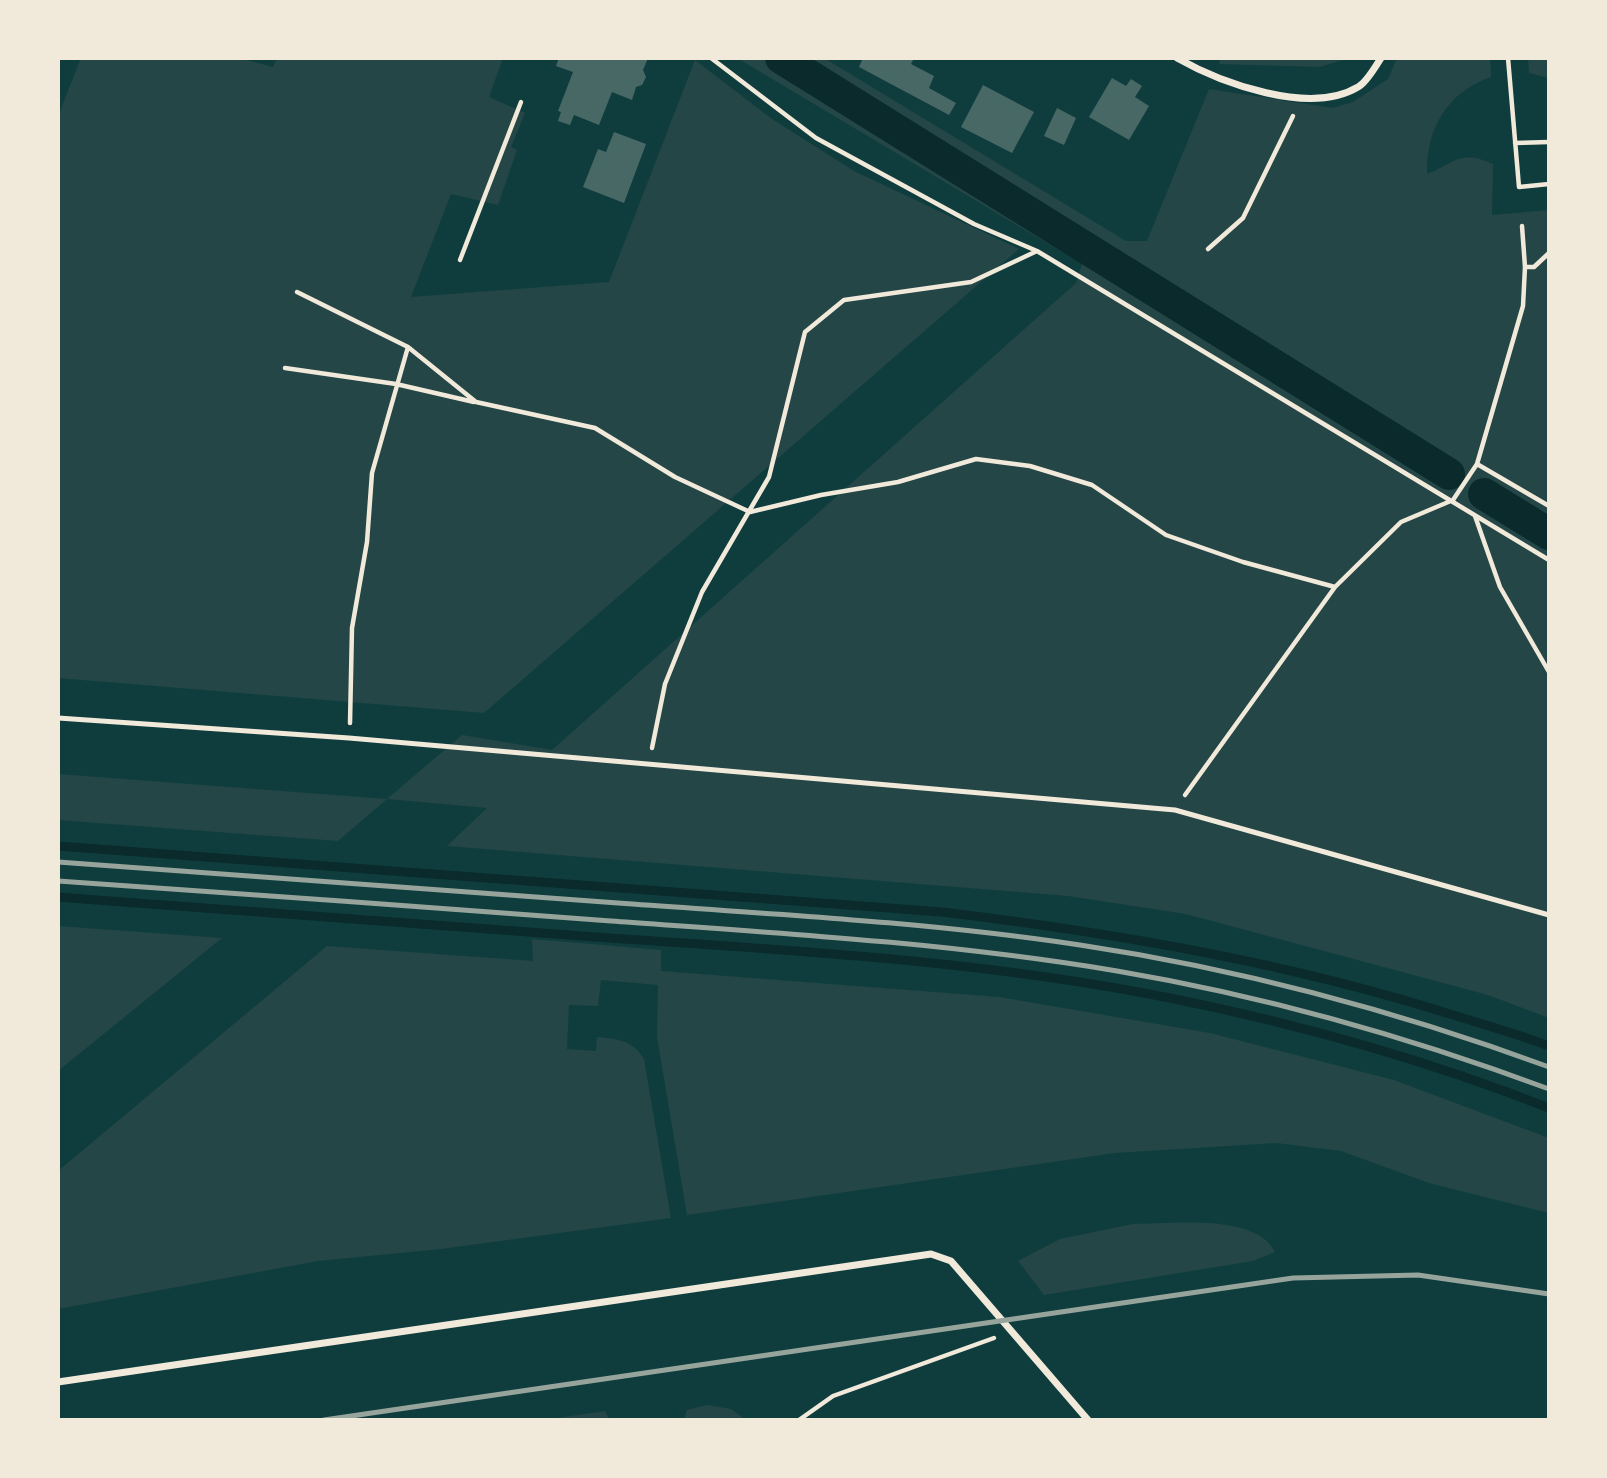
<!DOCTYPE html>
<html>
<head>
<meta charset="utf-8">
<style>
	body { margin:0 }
	#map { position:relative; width:1607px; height:1478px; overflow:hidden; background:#0f3d3e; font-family:Arial,sans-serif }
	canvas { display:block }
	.frame { position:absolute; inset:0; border:60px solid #f1e9da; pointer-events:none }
</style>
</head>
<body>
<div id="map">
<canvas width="1607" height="1478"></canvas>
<div class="frame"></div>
</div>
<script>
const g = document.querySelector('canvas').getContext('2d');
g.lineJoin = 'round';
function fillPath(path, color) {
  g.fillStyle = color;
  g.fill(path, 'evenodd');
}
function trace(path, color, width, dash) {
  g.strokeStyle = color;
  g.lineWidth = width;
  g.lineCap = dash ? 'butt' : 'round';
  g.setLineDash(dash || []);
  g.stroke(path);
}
fillPath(new Path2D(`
	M81,58H239L273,67L277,58H503L489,97L525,113L511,147L517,150L498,205L451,194L411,297L609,282L695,60L772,119L854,171L1019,249L484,713L58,678V116Z
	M737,58H824L1126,241H1147L1209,89L1333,108L1353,102L1388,79L1397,58H1490L1491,77C1447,92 1426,129 1427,174C1455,163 1460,149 1493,164L1492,215L1549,210V1018L1488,995L1186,914L1068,896L447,846L487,808L387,799L338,841L58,820V774L387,799L462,735L552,750L1076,283L1082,264Z
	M1221,58H1348L1320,67L1219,64Z
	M1528,58L1549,59V78L1529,73Z
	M58,926L222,938L58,1071Z
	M532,939L661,950V971L999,997L1210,1033L1394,1080L1549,1138V1213L1429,1183L1341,1151L1276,1143L1115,1153L687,1215L657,1037L658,985L601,980L598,1006L569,1005L567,1049L596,1051L597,1037C617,1039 633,1040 644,1059L671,1218L441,1249L318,1261L58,1309V1171L327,946L533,961Z
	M1133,1224C1171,1224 1256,1213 1275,1252L1253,1261L1044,1295L1018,1261L1060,1239Z
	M707,1405L731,1409L746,1420H684L687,1410Z
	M605,1411L610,1420H544Z`), '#244646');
trace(new Path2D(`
	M58,846L942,912C1115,933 1286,962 1453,1015C1485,1025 1518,1034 1549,1046
	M58,897C237,911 416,924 596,937C787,950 981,960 1170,998C1299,1024 1427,1060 1549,1108`), '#0a2a2b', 9);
trace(new Path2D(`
	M781,58L1449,474
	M1484,494L1549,534`), '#0a2a2b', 32);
fillPath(new Path2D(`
	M559,58H648L643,70L646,77L642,85L636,87L632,100L612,92L599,125L574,115L570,125L558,121L561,112L558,111L573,72L556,66Z
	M863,58H914L911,64L934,76L929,88L956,103L949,115L859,67Z
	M1112,78L1126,86L1131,79L1142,86L1135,97L1149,106L1129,140L1089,117Z
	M983,85L1034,112L1012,153L961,127Z
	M1057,108L1076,118L1064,145L1044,136Z
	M614,132L646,144L624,203L583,187L598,149L606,152Z`), '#486865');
trace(new Path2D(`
	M711,58L816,138L974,224L1037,251L1549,560
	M1508,58L1519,187L1549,184
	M1515,143L1549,142
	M1522,226L1525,267
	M1208,249L1243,218L1293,116
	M460,260L521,102
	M297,292L408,347L476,402L595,428L675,477L750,512L821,495L898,482L976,459L1030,466L1092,485L1166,535L1243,562L1335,587
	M285,368L396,384L474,402
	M1477,464L1549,506
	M1475,516L1500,587L1549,672
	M350,723L352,628L367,542L372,473L408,347
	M652,748L665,684L702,592L769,477L805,332L844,300L971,282L1037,251
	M1185,795L1335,587L1401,522L1453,500L1477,464L1523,306L1525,267H1534L1549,253
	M799,1420L833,1396L994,1338`), '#f1e9da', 4.5);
trace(new Path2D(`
	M58,718L349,738L1175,810L1549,915`), '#f1e9da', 5);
trace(new Path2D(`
	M1177,58C1221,83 1310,116 1358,87C1367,82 1375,67 1381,58
	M58,1382L931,1254L951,1261L1088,1420`), '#f1e9da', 7);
trace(new Path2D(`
	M58,862C245,876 431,889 618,903C772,914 927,922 1080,945C1240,969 1397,1011 1549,1067
	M58,881C242,894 427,907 611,921C780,933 950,943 1117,971C1265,996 1409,1037 1549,1089
	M324,1420L1293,1278L1418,1275L1549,1294`), '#97a49c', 5);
</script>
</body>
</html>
